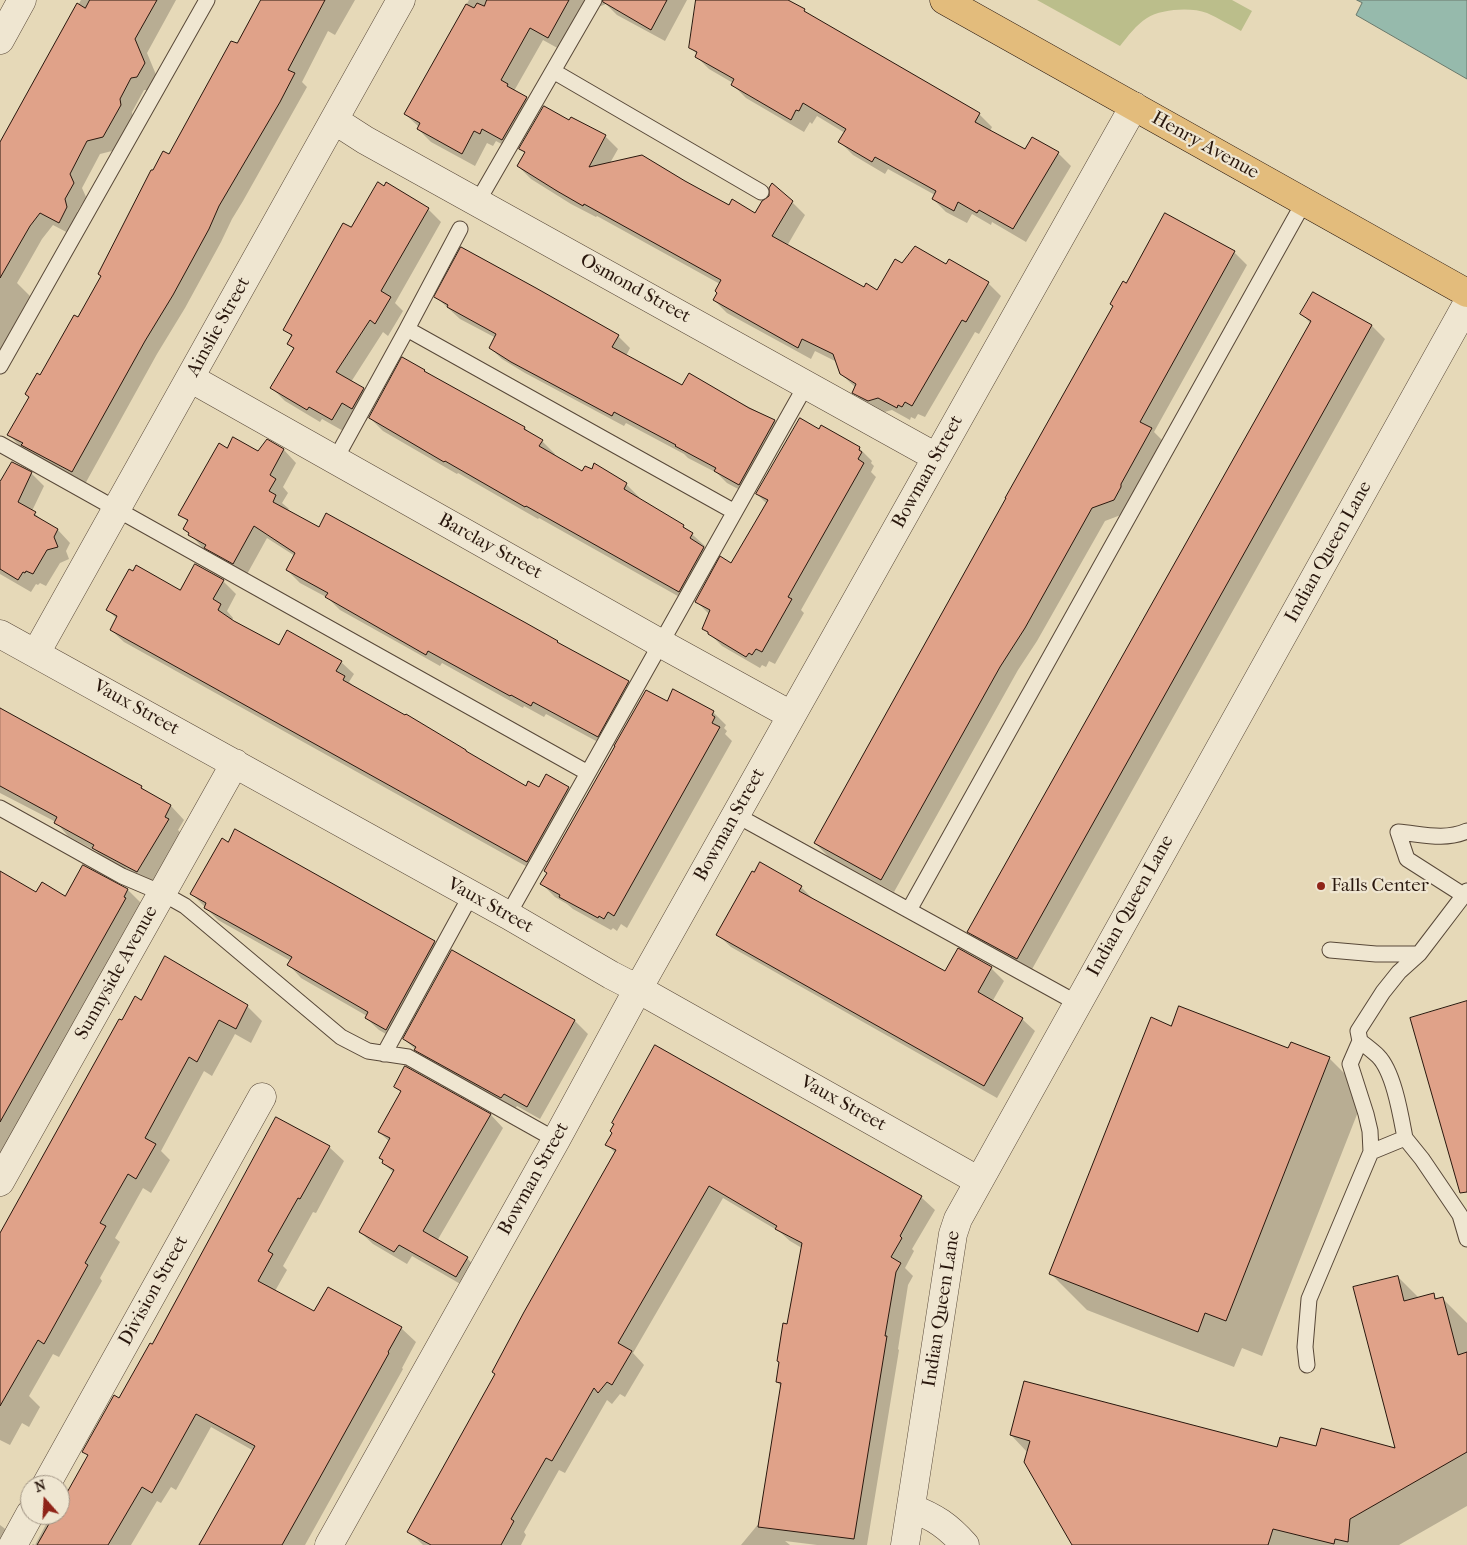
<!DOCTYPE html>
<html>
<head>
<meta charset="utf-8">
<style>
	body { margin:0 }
	#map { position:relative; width:1467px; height:1545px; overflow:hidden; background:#e6d9b8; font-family:"IM FELL French Canon",serif }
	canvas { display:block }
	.north { position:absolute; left:20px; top:1475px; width:50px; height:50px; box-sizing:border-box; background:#efe6d1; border:1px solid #a09383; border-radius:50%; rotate:341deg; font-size:14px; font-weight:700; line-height:20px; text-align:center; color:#29170d }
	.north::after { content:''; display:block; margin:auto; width:18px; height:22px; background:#8f2418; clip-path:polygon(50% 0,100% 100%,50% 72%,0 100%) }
</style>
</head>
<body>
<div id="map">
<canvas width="1467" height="1545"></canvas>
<div class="north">N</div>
</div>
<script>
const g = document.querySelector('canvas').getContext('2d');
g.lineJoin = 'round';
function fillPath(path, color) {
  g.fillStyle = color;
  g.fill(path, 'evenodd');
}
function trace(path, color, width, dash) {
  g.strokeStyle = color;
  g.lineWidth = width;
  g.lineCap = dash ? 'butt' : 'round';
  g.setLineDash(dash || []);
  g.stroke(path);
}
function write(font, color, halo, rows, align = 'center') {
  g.font = font + ' "IM FELL French Canon",serif';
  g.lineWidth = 4.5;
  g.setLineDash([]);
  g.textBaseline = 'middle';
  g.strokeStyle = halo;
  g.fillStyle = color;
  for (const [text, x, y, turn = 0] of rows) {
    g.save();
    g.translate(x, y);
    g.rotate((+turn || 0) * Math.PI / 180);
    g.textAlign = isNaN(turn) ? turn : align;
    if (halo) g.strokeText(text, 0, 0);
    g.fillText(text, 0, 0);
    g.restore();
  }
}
fillPath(new Path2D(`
	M1037,0H1232L1252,11L1241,31C1230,25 1218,18 1207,13C1191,7 1161,9 1147,18C1136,25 1128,36 1120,46Z`), '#bbbe8b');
const water = new Path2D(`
	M1357,0H1467V79L1356,15L1362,3Z`);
fillPath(water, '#96baac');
trace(water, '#6a796c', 1);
fillPath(new Path2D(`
	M81,0H176L147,53L157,77L150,90H144L132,112L133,119L116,150L100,154L82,188L86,197L77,212L79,220L72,235L53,225L42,239L17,283L30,296L0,351V143Z
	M262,0H355L335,35L328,31L302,82L307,87L243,201L232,219L221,242L185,308L157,354L85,484L22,448L9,435L41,377L78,319L170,155L237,45Z
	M469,0H687L665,41L617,15L606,4L601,6L589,0L561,50L543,40L514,91L526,98L539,111L516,152L496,141L493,146L487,143L475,166L431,142L418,129L419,127L405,114Z
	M697,0H786L804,10L810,16L979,114L992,127L990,131L1025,151L1058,153L1071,166L1026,242L992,222L991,225L972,214L967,223L946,212L933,199L935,195L888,169L885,174L853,155L840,142L845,133L817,116L812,124L810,122L804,132L746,98L733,85V83L709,69L696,56L697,54L691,48Z
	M570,122L605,136L618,149L610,163L756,214L792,202L805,215L787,246L864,288L877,291L902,265H946L988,283L1001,296L979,334L975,332L925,417L918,414L915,419L911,417L910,420L892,410L881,413L866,405L854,392L856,388L841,374L837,362L815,351L811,359L727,313L714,300L718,293L720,284L597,216L596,217L571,204L531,179L518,166L525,153L520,149Z
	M428,209L441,222L395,303L403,311L388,336L383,332L351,382L363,389L376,402L366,421L355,415L345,432L322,419L320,422L285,401L272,388L294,349L288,343L292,337L285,329L352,229Z
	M1166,215L1234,252L1247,265L1154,432L1164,442L1126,513L1105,521L1037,641L1018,670L894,892L828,856L815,843Z
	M536,289L618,336L630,348L626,356L682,387L689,375L775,421L786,433L751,496L727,483L717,473L688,458L684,454L626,423L624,426L525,373L502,359L490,348L496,338L460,319L436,297Z
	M1313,294L1372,326L1385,339L1031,971L982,945L969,932L1311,324L1302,314Z
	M424,371L428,375L525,428L531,435L542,441L555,454L554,456L583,473L626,484L639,497L638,499L683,526L705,546L704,548L716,561L692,604L539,518L538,519L458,473L457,474L383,431L370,418Z
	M819,430L859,448L872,461L871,463L874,466L871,472L876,477L801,610L804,613L775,664L769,661L766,667L762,665L760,668L722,646L704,628L710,615L697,602L731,564L767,504L757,494Z
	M267,441L284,450L296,463L283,487L288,493L282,503L289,509L287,511L628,682L641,694L611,749L546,714L544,717L524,706L523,708L442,663L440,666L340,610L328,598L300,583L287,570L295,556L267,538L246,576L219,560L210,552L202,547L184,528L188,522L180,514L228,449L258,452Z
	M31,473L44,486L32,511L44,522L58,530L70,543L66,551L69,559L60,563L46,586L40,583L38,585L36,584L31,592L0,574V485Z
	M223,581L236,594L227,611L233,618L232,620L279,647L341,662L354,674L349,682L357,689L527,787L539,789L546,776L568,788L581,801L540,874L124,642L111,630L117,619L108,610Z
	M667,702L713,712L726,725L724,728L727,731L725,734L732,741L627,928L621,924L617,931L613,928L611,930L573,909L567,904L555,897L542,884Z
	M0,709L141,787L147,793L171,806L184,820L178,830L181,833L151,885L106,861L96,851L68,836L56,822L0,793Z
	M83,866L128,890L141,903L0,1160V873L37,894L66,897Z
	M801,887L814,900L946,972L991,968L1004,981L992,1002L1022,1019L1035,1031L997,1098L731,947L718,935Z
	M192,894L434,942L447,955L400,1042L379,1030L366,1018L367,1016L301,978L289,965L291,961L218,920Z
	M452,952L575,1021L588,1034L540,1119L517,1106L514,1110L429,1062L404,1039Z
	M141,1001L247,1006L262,1021L251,1043L235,1034L212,1076L204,1071L161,1151L170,1160L151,1193L143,1188L115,1238L120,1242L100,1278L102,1281L59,1357L53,1354L29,1396L40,1407L29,1427L22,1423L10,1445L0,1440V1236L122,1022Z
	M1172,1028L1329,1058L1365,1094L1262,1356L1242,1348L1234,1367L1087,1310L1051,1274Z
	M656,1047L922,1198L935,1210L912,1249L914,1251L905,1268L913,1276L908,1285L898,1349L899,1350L867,1545H817L785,1541L790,1545H741L760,1522L782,1387L777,1382L802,1248L790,1241L780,1232L723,1198L633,1353L644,1365L625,1397L620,1394L612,1404L607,1400L565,1473L559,1470L524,1532L526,1535L521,1545H423L409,1531L496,1375L615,1153L607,1144Z
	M406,1068L491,1115L503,1128L437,1241L467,1258L479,1271L469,1289L412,1256L407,1264L373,1244L360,1232L394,1173L383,1163L390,1142L379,1132L401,1092L396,1087Z
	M329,1147L344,1161L316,1213L313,1212L283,1266L287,1270L275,1291L315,1313L401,1328L416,1342L402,1368L403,1369L305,1545H198L201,1540H203L254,1451L211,1427L176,1490L171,1487L161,1503L157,1501L131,1545H32L33,1544L35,1545L51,1515H60V1507L89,1456L84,1451L120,1399L152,1346Z
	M1398,1277L1419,1298L1433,1295L1438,1300L1442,1298L1467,1323V1506L1399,1545H1073L1028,1453L1011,1435L1278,1449L1316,1448L1397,1450Z
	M0,1525L4,1528L19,1543L0,1545Z`), '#0003');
const building = new Path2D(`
	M90,0H157L135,39L145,63L137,77L131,78L120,99L121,105L103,137L87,141L70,174L74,183L65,199L67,207L59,223L40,213L30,226L0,278V142L77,3L85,8Z
	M261,0H325L288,70L295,73L280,102L219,206L209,229L173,295L145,341L72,472L21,445L23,443L7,435L29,397L25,394L37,373L40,375L74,315L78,317L101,276L98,274L151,170H153L163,151L169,154L231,41L237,43Z
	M487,0H569L548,38L530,28L501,80L508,84L507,86L527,97L502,140L482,129L480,134L474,131L462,154L417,129L420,123L404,114L466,4L474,8L477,3L484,6Z
	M603,0H667L651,30L603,2Z
	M696,0H788L805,9L804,11L980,113L975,122L1025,149L1032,137L1059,152L1013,229L979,210L977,213L958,202L954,211L932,199L936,191L875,157L872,162L838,142L846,129L803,103L799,111L796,110L791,120L731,85L734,79L695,57L697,52L689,48Z
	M544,106L569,120L571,117L606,135L589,167L642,155L685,181L729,205L732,199L755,213L762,201L769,196V188L772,183L793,201L772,236L864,287L866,283L877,290L895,259L902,263L915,246L946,264L949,259L989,282L966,322L962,320L912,406L905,402L902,407L898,405L897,408L878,398L868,401L852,393L856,384L840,374L833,354L802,339L798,348L713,300L717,293L715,291L721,280L584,204L583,206L557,191L517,166L525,152L519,149Z
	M378,182L384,186L386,182L429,208L381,291L391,297L375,324L370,320L336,372L364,388L352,409L342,403L332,420L309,407L307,410L270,388L294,348L287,344L292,335L283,330L343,223L351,227Z
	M1165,213L1235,251L1140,422L1152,428L1121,484V487L1114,500L1092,508L1025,628L1000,667L881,880L814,843L1006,498H1005L1113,306L1110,304L1123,281L1126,283Z
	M461,247L536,288L619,335L612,347L682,385L689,373L749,408L775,420L739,485L714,471L716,468L675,446L676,445L614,412L612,416L511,362L489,348L496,334L447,307L448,305L434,297Z
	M1313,292L1372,325L1017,959L967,932L1311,321L1300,314Z
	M402,357L425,370L424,371L525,427L524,429L543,440L539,446L582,471L585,466L592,469L594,463L627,483L624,489L684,525L683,527L693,533L690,538L704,547L679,592L526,506L525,507L445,461L444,462L369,418Z
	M800,418L819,429L821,425L860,447L859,450L862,452L858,459L864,463L788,597L792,599L762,652L756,649L752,655L749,653L746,657L708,634V632L702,629L710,610L695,602L720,556L731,563L754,524L768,500L756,494Z
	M233,437L258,451L267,439L284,449L270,475L276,479L269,491L276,495L273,502L319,527L326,513L526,623L558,641L557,642L629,681L598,737L533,702L531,706L511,695L510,696L428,651L426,655L325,597L328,593L286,570L295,553L254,526L233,564L204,548L206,545L188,535L189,533L183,529L188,520L178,515L219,443L227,448Z
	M12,462L32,472L18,502L36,512L34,515L58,529L54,537L58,547L47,550L33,574L26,571L25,573L23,572L18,580L0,569V482Z
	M195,564L224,580L213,599L221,604L218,610L234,621L279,645L287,630L342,661L336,671L345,676L343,680L405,715L406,714L466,750V751L526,786L528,781L539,787L546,774L569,787L527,862L110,630L117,616L106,610L129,569L133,571L136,565L180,590Z
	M673,689L714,711L712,715L715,717L712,723L720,727L614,916L608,912L604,919L599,916L598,918L559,897L560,895L540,884L547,873L544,871L615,746H614L646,690L667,701Z
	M0,708L129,779L142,786L141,788L171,805L165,817L169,819L137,872L92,848L94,845L54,823L57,817L0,786Z
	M235,829L435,941L386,1030L365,1018L368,1012L287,965L292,957L204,908L206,903L190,894L222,838L228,842Z
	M760,862L802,886L799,891L945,971L958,948L992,967L978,992L1023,1018L984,1086L716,935L752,871L754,872Z
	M83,865L128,889L124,897L126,898L0,1122V871L36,892L42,882L65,896Z
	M452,950L575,1020L527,1107L504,1094L501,1098L414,1050L416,1047L403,1039Z
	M165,956L248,1005L236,1029L219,1020L197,1062L189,1057L145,1138L156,1144L136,1179L128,1174L100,1223L106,1226L85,1263L88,1265L44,1344L38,1340L0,1406V1233L119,1019L122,1020L135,996L141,1000Z
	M1467,1001V1192L1460,1193L1410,1018Z
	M1179,1006L1288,1048L1291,1042L1330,1057L1226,1321L1205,1313L1198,1332L1049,1274L1151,1017L1171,1026Z
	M655,1045L922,1196L900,1236L902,1238L891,1257L901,1263L896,1272L885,1336H887L854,1539L758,1527L781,1383L776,1382L779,1362L777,1361L783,1323L787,1324L802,1243L775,1229L777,1226L709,1186L618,1343L632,1351L612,1385L607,1382L598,1393L594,1388L552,1461L546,1458L511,1519L514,1521L501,1545H431L407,1532L495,1374L492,1372L524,1312L616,1150L605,1145L612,1133L610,1131L614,1124L612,1123Z
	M405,1066L491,1114L423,1231L468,1257L456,1277L399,1245L394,1252L359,1232L394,1170L382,1163L383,1160L379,1158L390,1138L378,1132L401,1091L394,1087Z
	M276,1117L330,1146L300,1199L298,1198L268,1251L273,1254L258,1281L314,1311L328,1287L402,1327L388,1352L389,1353L318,1481L282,1545H199L255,1446L196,1414L152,1493L142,1487L108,1545H37L54,1515H60V1505L88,1455L82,1452L114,1395L119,1398L150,1343L152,1344Z
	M1398,1276L1404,1301L1434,1293L1435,1299L1443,1297L1458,1355L1467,1352V1452L1350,1519L1348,1542L1335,1539L1334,1544L1273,1529L1268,1545H1072L1024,1462L1030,1441L1010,1435L1024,1381L1277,1447L1280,1437L1316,1446L1321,1428L1395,1448L1353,1287Z`);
fillPath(building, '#e0a289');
trace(building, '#29170d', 1);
const service = new Path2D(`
	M553,71L594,0
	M478,201L553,71L761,192
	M407,329L460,229
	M0,366L207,0
	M0,444L588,773L806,385
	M335,460L407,329L733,511
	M0,808L122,876L162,893L185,906L341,1037L368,1051L408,1057L556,1140
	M736,815L1077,1003
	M1465,896L1407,859L1398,832C1422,834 1444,841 1467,831
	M909,910L1304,202
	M508,915L588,773
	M1330,950L1376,954H1419
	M1360,1041C1366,1046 1373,1051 1378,1056C1394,1072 1401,1117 1405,1138L1371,1152
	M384,1054L471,895
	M1405,1138L1422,1159L1460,1215L1467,1239
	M1307,1365L1305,1347L1309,1299L1371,1152L1370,1131L1366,1114L1350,1064L1360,1041L1358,1031L1383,992L1399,972L1419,954L1467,891`);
const minor = new Path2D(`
	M0,40L22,0
	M334,120L365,140L936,457
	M190,378L660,643L791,715
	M0,634L508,915L611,975L638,989L979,1181
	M36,653L401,0
	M0,1182L235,763
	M46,1485L262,1097
	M911,1508C935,1517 948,1526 965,1545
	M13,1545L30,1514
	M329,1545L556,1140L638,989L1134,106
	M905,1545L953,1234L958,1219L1467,304`);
const primary = new Path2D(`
	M944,0L1467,293`);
trace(service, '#584838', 17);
trace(minor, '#584838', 29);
trace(primary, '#29170d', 29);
trace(service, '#efe6d1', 15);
trace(minor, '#efe6d1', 28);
trace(primary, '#e3bc7c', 28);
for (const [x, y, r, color] of [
	[1321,886,5,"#8f2418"]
]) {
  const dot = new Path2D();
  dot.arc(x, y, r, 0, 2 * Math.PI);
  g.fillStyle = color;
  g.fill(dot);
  trace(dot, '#efe6d1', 2);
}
write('19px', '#29170d', '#efe6d1', [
	["Henry Avenue",1205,146,29],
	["Osmond Street",635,289,29],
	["Ainslie Street",219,327,-61],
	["Bowman Street",928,472,-61],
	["Barclay Street",490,547,29],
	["Indian Queen Lane",1329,552,-61],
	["Vaux Street",136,708,29],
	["Bowman Street",730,825,-61],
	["Vaux Street",490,906,29],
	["Indian Queen Lane",1131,906,-61],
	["Sunnyside Avenue",117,973,-61],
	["Vaux Street",843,1104,29],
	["Bowman Street",534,1179,-61],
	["Division Street",154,1291,-61],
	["Indian Queen Lane",942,1309,-81]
]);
write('19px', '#29170d', '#efe6d1', [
	["Falls Center",1331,886]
], 'left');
</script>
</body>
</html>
